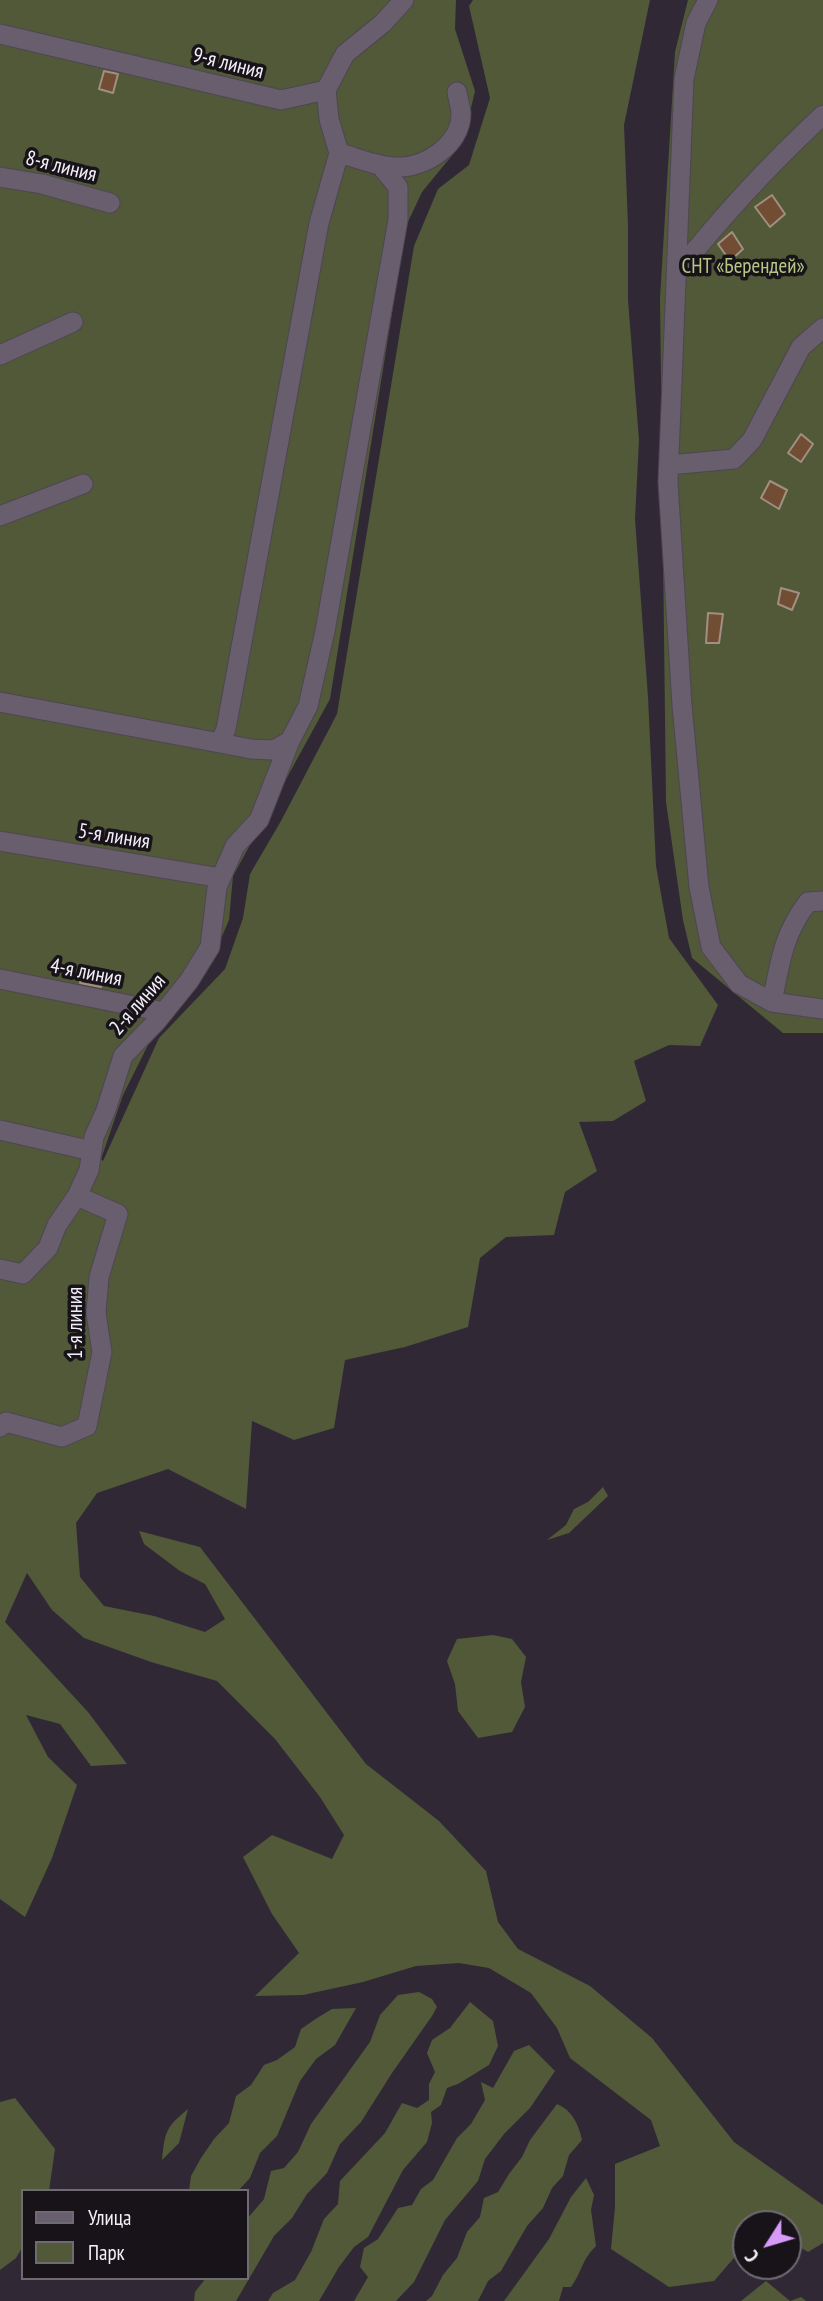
<!DOCTYPE html>
<html>
<head>
<meta charset="utf-8">
<style>
	body { margin:0 }
	#map { position:relative; width:823px; height:2301px; overflow:hidden; background:#312836; font-family:"PT Sans Narrow",sans-serif }
	canvas { display:block }
	.legend { position:absolute; left:21px; top:2189px; width:228px; height:91px; box-sizing:border-box; background:#171319; border:2px solid #6f6b72; margin:0; padding:9px 12px; list-style:none; font-size:21px; color:#f4eef8 }
	.legend li { display:flex; align-items:center; gap:14px; height:35px }
	.legend b { width:35px; border:2px solid #6f6b72 }
	.north { position:absolute; left:732px; top:2210px; width:70px; height:70px; box-sizing:border-box; background:#171319; border:2px solid #6f6b72; border-radius:50%; rotate:233deg; font-size:19px; font-weight:700; line-height:28px; text-align:center; color:#f4eef8 }
	.north::after { content:''; display:block; margin:auto; width:24px; height:32px; background:#d69bfa; clip-path:polygon(50% 0,100% 100%,50% 72%,0 100%) }
</style>
</head>
<body>
<div id="map">
<canvas width="823" height="2301"></canvas>
<ul class="legend">
<li><b style="height:9px;background:#685e6e"></b>Улица</li>
<li><b style="height:19px;background:#515939"></b>Парк</li>
</ul>
<div class="north">С</div>
</div>
<script>
const g = document.querySelector('canvas').getContext('2d');
g.lineJoin = 'round';
function fillPath(path, color) {
  g.fillStyle = color;
  g.fill(path, 'evenodd');
}
function trace(path, color, width, dash) {
  g.strokeStyle = color;
  g.lineWidth = width;
  g.lineCap = dash ? 'butt' : 'round';
  g.setLineDash(dash || []);
  g.stroke(path);
}
function write(font, color, halo, rows, align = 'center') {
  g.font = font + ' "PT Sans Narrow",sans-serif';
  g.lineWidth = 7;
  g.setLineDash([]);
  g.textBaseline = 'middle';
  g.strokeStyle = halo;
  g.fillStyle = color;
  for (const [text, x, y, turn = 0] of rows) {
    g.save();
    g.translate(x, y);
    g.rotate((+turn || 0) * Math.PI / 180);
    g.textAlign = isNaN(turn) ? turn : align;
    if (halo) g.strokeText(text, 0, 0);
    g.fillText(text, 0, 0);
    g.restore();
  }
}
fillPath(new Path2D(`
	M0,0H456L455,29L475,91L463,142L422,192L406,226L330,699L233,876L229,920L208,969L148,1045L123,1095L101,1159L103,1161L159,1038L225,969L243,918L250,874L281,821L337,714L414,246L438,189L469,165L490,98L469,6L473,0H650L624,125L628,225V300L639,440L635,519L648,697L656,866L669,938L718,1005L700,1046L669,1045L634,1061L646,1101L613,1121L579,1122L597,1171L565,1192L554,1235L506,1237L480,1258L468,1327L405,1347L345,1360L334,1428L294,1440L252,1421L246,1509L168,1469L97,1493L76,1523L80,1577L104,1606L154,1616L205,1632L225,1619L205,1584L180,1571L144,1544L139,1531L200,1547L366,1764L439,1821L486,1871L498,1922L518,1949L590,1986L652,2038L734,2142L823,2205V2243L808,2252L788,2240V2224H746V2244L714,2281L669,2287L611,2249L615,2207V2164L660,2146L651,2120L570,2058L557,2028L531,1993L489,1968L459,1963L416,1966L363,1982L303,1995L255,1996L299,1953L272,1914L243,1857L272,1835L332,1859L344,1835L320,1797L275,1739L217,1681L151,1662L84,1638L52,1610L27,1573L5,1622L88,1712L127,1764L91,1766L60,1724L26,1715L48,1757L77,1785L52,1858L25,1917L0,1899Z
	M688,0H823V1033H783L692,958L683,920L666,802L660,298L675,52Z
	M603,1487L608,1496L569,1533L547,1540L566,1525L574,1509L588,1502Z
	M493,1635L512,1639L526,1657L521,1682L525,1707L512,1732L478,1738L458,1711L455,1684L447,1661L457,1639Z
	M419,1992L432,1999L437,2007L432,2016L392,2073L361,2122L340,2144L327,2173L307,2194L292,2218L274,2236L236,2301H194L195,2292L206,2278H247V2219L264,2199L271,2171L284,2168L298,2152L311,2124L370,2042L380,2015L398,1995Z
	M470,2002L493,2021L498,2046L489,2065L458,2084L447,2088L441,2105L431,2112L432,2123L427,2142L403,2170L368,2237L354,2247L339,2267L319,2301H268L273,2293L295,2280L311,2252L324,2219L338,2204L340,2181L385,2133L402,2103L417,2108L429,2100V2084L435,2072L427,2053L432,2040L450,2028Z
	M356,2008L335,2045L316,2059L300,2081L277,2136L260,2153L250,2178L238,2191H189L191,2176L201,2158L214,2139L229,2123L236,2096L251,2085L264,2065L277,2060L295,2047L301,2029L317,2018L332,2009Z
	M529,2045L555,2071L530,2108L504,2134L485,2159L478,2181L445,2220L414,2282L396,2301H354L368,2277L360,2267L364,2248L378,2239L398,2208L412,2205L421,2189L433,2180L457,2138L471,2124L485,2100L481,2082L493,2088L514,2051Z
	M15,2098L55,2149L49,2191H23V2246L16,2258L0,2270V2102Z
	M557,2104C572,2110 579,2125 582,2140L569,2155L563,2176L552,2188L543,2208L527,2226L501,2271L488,2281L478,2301H426L432,2296L443,2275L457,2258L467,2232L480,2217L484,2198L498,2192L509,2174L522,2157L530,2140Z
	M188,2109L179,2143L162,2160C165,2131 166,2127 188,2109Z
	M586,2178L594,2195L591,2210L596,2246C581,2261 583,2270 571,2287H563L559,2301H504L549,2239L571,2197Z
	M766,2281L790,2301L801,2297L806,2301H741Z`), '#515939');
const building = new Path2D(`
	M104,71L118,74L113,93L99,89Z
	M772,195L785,214L770,227L755,207Z
	M732,232L743,249L730,261L718,244Z
	M801,434L813,444L801,462L788,453Z
	M770,481L787,490L779,509L761,498Z
	M781,588L799,593L792,610L778,604Z
	M708,613L723,614L719,643H706Z
	M83,971L104,975L101,987L80,983Z`);
fillPath(building, '#714d33');
trace(building, '#a18f83', 2);
const minor = new Path2D(`
	M708,0L696,23L684,79L668,482L682,705L699,887L711,947L739,984L772,1002L823,1009
	M0,34L281,100L326,90L345,54L383,23L404,0
	M339,153C358,158 378,167 397,167C426,168 461,144 461,114C461,107 458,99 457,92
	M0,177L42,184L110,203
	M677,273C722,216 770,164 823,115
	M0,355L73,322
	M669,465L734,459L752,440L801,347L823,328
	M0,516L83,484
	M0,702L220,743L226,729L319,223L339,153L329,119L326,90
	M220,743L251,749L274,750L290,741L308,706L325,631L398,220V187L380,165
	M0,841L221,878
	M0,979L164,1012
	M772,1002C780,963 783,934 808,902L823,901
	M0,1130L92,1151
	M0,1269L23,1274L48,1248L57,1225L77,1196L89,1170L94,1137L106,1110L123,1056L156,1022L189,981L210,947L217,887L235,846L259,820L290,741
	M0,1427L6,1422L62,1437L87,1426L102,1352L96,1313L99,1277L118,1214L77,1196`);
trace(minor, '#4e4652', 21);
trace(minor, '#685e6e', 19);
write('21px', '#f4eef8', '#171319', [
	["9-я линия",228,64,14],
	["8-я линия",61,167,14],
	["5-я линия",114,837,9],
	["4-я линия",86,973,11],
	["2-я линия",138,1005,-49],
	["1-я линия",76,1323,-90]
]);
write('21px', '#b6c883', '#171319', [
	["СНТ «Берендей»",743,267]
]);
</script>
</body>
</html>
